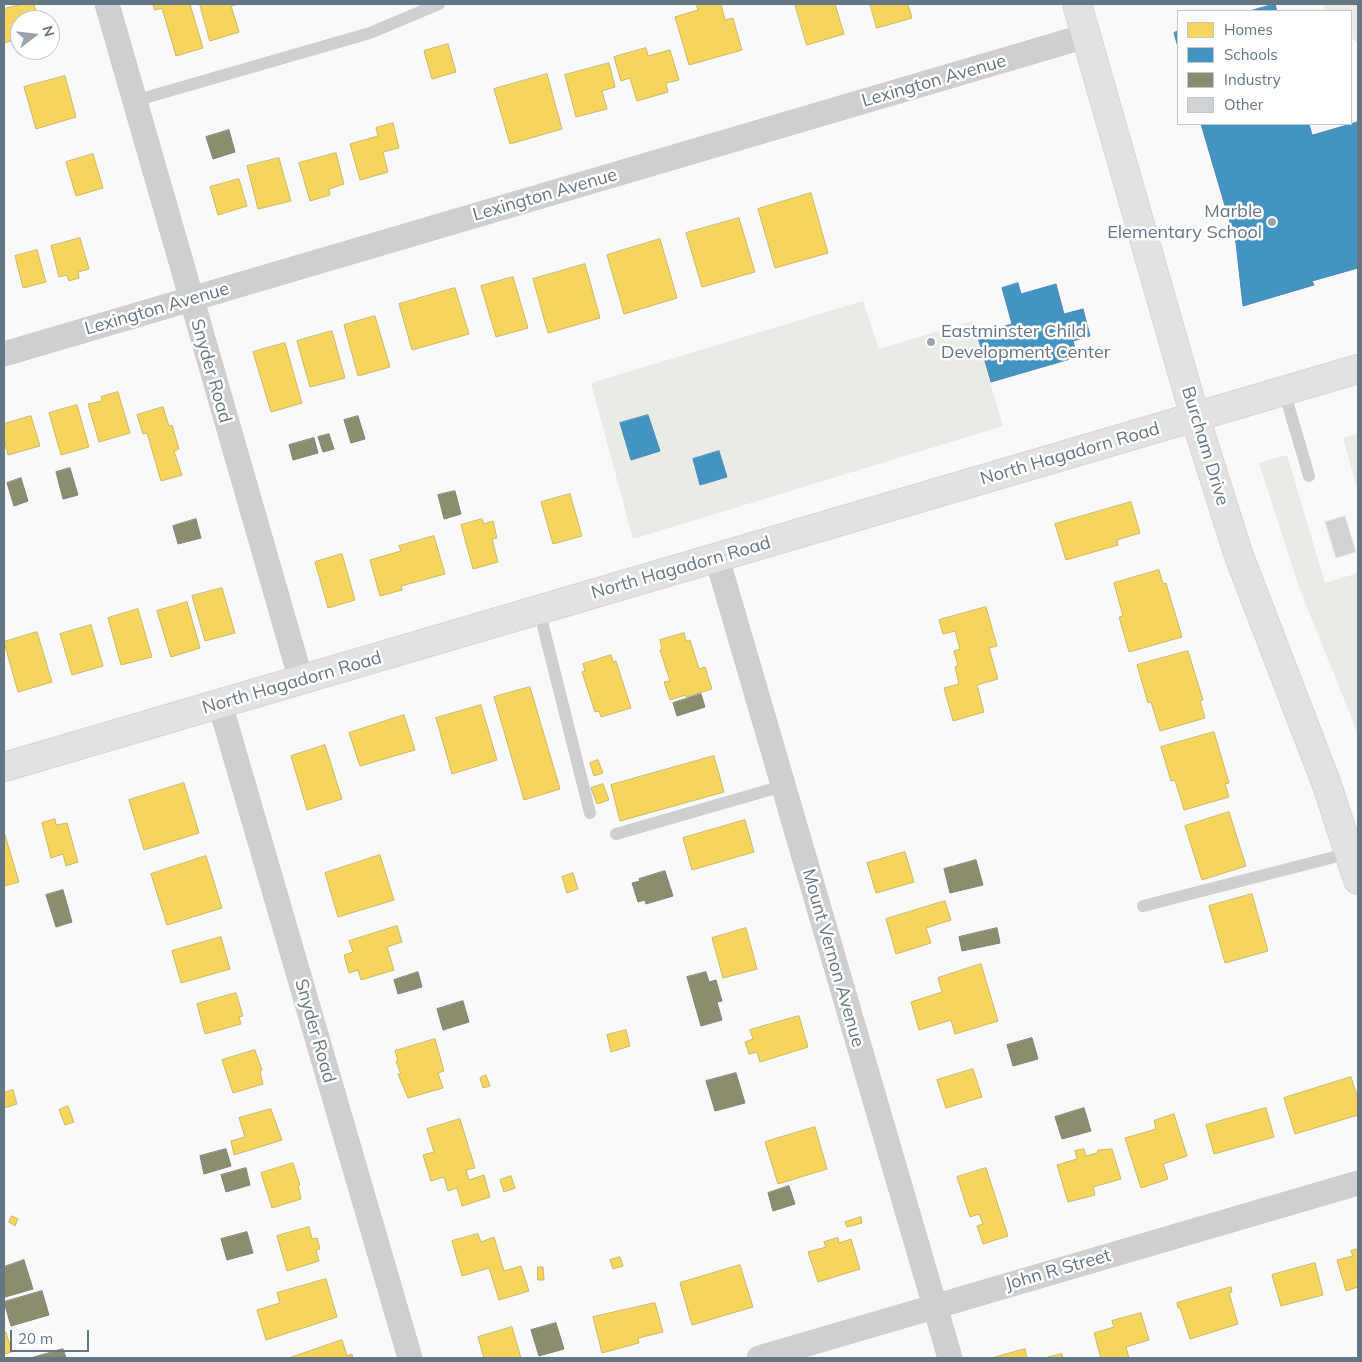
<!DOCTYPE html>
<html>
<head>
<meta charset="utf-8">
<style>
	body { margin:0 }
	#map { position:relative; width:1362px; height:1362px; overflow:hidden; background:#f9f9f9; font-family:Mulish,sans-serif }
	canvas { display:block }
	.frame { position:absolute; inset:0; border:5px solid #657683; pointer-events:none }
	.legend { position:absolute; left:1177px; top:10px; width:175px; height:115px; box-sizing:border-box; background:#fff; border:1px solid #c1c8cd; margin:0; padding:6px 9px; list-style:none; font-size:15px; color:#657683 }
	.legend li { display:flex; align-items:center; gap:10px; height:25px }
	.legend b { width:25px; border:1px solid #c1c8cd }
	.north { position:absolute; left:10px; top:10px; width:50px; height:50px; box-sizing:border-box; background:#fff; border:1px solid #c1c8cd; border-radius:50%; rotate:74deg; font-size:14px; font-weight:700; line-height:20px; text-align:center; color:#657683 }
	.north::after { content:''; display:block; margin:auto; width:18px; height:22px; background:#99a4ac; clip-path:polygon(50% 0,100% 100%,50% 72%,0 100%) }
	.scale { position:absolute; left:10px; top:1330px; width:79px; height:22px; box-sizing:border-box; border:2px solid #657683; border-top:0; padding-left:6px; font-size:15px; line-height:18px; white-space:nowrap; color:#657683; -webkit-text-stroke:4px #fff; paint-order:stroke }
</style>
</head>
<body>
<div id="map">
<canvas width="1362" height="1362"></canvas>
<div class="frame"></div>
<ul class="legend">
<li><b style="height:14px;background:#f6d55c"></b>Homes</li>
<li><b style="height:14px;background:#4393c3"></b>Schools</li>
<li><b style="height:14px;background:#8c8c6e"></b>Industry</li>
<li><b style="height:14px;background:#d0d2d3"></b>Other</li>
</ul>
<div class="north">N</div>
<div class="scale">20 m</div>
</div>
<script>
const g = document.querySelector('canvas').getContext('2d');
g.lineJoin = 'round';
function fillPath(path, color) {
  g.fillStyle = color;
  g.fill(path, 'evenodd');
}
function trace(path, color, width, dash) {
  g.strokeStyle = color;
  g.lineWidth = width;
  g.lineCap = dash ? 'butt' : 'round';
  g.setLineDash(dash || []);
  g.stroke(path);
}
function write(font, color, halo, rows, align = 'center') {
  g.font = font + ' Mulish,sans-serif';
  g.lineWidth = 5;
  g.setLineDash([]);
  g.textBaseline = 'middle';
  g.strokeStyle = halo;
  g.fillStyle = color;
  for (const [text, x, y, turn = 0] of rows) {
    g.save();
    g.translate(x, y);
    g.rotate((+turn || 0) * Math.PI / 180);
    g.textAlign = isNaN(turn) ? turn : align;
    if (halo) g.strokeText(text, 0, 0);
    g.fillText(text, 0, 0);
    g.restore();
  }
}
fillPath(new Path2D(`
	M1322,4H1358V43L1351,38V11H1326Z
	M863,301L879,349L972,321L1003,426L633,539L591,383Z
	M1358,434V491L1343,438Z
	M1287,455L1325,583L1358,573V734L1300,590L1259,463Z`), '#e8ebe6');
const homes = new Path2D(`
	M23,4H34L39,20H20V38L4,43V9Z
	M153,4H190L203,48L176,56L162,8L155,10Z
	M200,4H239L231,6L239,32L210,41Z
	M696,4H721L725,20L733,18L742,50L689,65L675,17L698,10Z
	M795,4H835L844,34L807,45Z
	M870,4H908L912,18L877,28Z
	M448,44L456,72L432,79L424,51Z
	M646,48L648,56L670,50L679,80L666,83L668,92L637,101L630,78L621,81L614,57Z
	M609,63L615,87L602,91L607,109L576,117L565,75Z
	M547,74L562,129L510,144L494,89Z
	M65,76L76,117L36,129L24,87Z
	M393,123L399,148L383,152L388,172L360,180L350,144L378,136L376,128Z
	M336,153L344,184L329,189L330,195L310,201L299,163Z
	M93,154L103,188L76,196L66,162Z
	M279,158L291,201L258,209L247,166Z
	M239,179L247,206L218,215L210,187Z
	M811,193L828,253L775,268L758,209Z
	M739,218L755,272L702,287L686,233Z
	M80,238L89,269L78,272L79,278L69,281L67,275L59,277L51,246Z
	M660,239L677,298L624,314L607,255Z
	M37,250L46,282L23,288L15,256Z
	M585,264L600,318L548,333L533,279Z
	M513,277L528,328L496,337L481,286Z
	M455,288L469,334L412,350L399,304Z
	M375,316L390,367L358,376L344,325Z
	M332,331L345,378L310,387L297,341Z
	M285,343L302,403L271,412L253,352Z
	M118,392L130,433L99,442L88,404L102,401L101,397Z
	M77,405L89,447L61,455L49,413Z
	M163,407L169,426L172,425L179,449L174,451L182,475L161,481L147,433L143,434L137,415Z
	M31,416L40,446L8,455L4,439V424Z
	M570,494L582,536L553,544L541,502Z
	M1131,502L1140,533L1117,540L1118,545L1066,560L1055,524Z
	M482,519L484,524L493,521L497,538L492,539L498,562L473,569L461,525Z
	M434,536L445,574L401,586L402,590L380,596L370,560L401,551L399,546Z
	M342,554L355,600L328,608L315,562Z
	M1159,570L1163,584L1166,583L1182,637L1129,652L1119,617L1123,616L1114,583Z
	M222,588L235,633L205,641L192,596Z
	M187,602L200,648L171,657L157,611Z
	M986,607L997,646L989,648L998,679L977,685L984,712L953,721L944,688L959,684L955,667L958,666L954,651L960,649L955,631L943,634L939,620Z
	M138,609L152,657L121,665L108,618Z
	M91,625L103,666L72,675L60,634Z
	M37,632L52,682L18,692L4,642Z
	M684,633L686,641L690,640L699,669L705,667L712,689L686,697V695L670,700L664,682L670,681L660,650L662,649L660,640Z
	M1188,651L1203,700L1200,701L1205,718L1160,731L1151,702L1148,703L1137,665Z
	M611,655L613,662L616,661L631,708L601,717L599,711L595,712L582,672L585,671L583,664Z
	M530,687L560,789L524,800L494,697Z
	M481,705L497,760L452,774L436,718Z
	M404,715L415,750L360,766L349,733Z
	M1214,732L1229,783L1225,784L1229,797L1184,810L1175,780L1171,781L1161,747Z
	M325,745L342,799L307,810L291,756Z
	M714,756L724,792L620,821L611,785Z
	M598,760L603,773L594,776L590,763Z
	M184,783L199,833L144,850L129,800Z
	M603,784L609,800L597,804L591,788Z
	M1229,812L1246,866L1202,880L1185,826Z
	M55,819L56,825L67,823L78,862L66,866L63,854L51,858L42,823Z
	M745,820L754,852L692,870L683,838Z
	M5,835L19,882L4,886V836Z
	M905,852L914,882L876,893L867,863Z
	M380,855L394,900L338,917L325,873Z
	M206,856L222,908L167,925L151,874Z
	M573,873L578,889L567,893L562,877Z
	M1252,894L1268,951L1225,963L1209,906Z
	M945,901L951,920L926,928L931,943L896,954L886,919Z
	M397,926L402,942L387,947L394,970L361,980L358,970L349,973L344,955L353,952L349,941Z
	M746,928L757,969L723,978L712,938Z
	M221,937L230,969L181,983L172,951Z
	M981,964L998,1021L955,1034L951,1020L919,1030L911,1002L942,992L938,978Z
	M236,993L243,1016L239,1017L241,1024L205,1034L197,1004Z
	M799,1016L808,1047L760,1062L757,1052L749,1054L745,1042L753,1039L750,1030Z
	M626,1030L630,1046L611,1052L607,1035Z
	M435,1039L444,1071L438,1073L443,1088L408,1098L398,1074H401L396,1062L398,1060L395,1051Z
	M255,1050L262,1070L260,1071L263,1084L233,1093L222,1060Z
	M973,1069L982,1097L946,1108L937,1080Z
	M486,1075L490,1086L483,1088L480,1078Z
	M1351,1077L1358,1099V1115L1295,1134L1284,1098Z
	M13,1090L17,1104L4,1108V1093Z
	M68,1106L74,1122L65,1125L59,1110Z
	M1266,1108L1274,1137L1214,1154L1206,1125Z
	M271,1109L282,1140L234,1155L231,1141L245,1137L239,1118Z
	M1174,1114L1187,1156L1163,1164L1168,1179L1141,1188L1125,1138L1156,1129L1154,1121Z
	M460,1119L475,1168L466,1170L469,1180L484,1175L490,1197L462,1206L457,1188L448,1191L444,1177L431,1181L423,1155L434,1152L427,1129Z
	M815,1127L827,1169L778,1184L765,1142Z
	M1084,1149L1086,1156L1097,1153L1098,1150L1112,1149L1121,1179L1093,1187L1095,1195L1068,1202L1057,1165L1077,1159L1075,1151Z
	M293,1163L300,1185H298L301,1199L272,1208L261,1173Z
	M986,1168L1008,1236L983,1244L977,1226L983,1224L979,1214L970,1217L957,1177Z
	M511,1176L515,1188L504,1192L500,1180Z
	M12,1216L18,1219L15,1226L9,1222Z
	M861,1217L862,1223L847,1227L845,1222Z
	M309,1227L312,1239L317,1238L320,1249L316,1250L319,1261L287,1271L277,1236Z
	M478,1234L481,1242L494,1237L504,1271L521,1266L529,1291L499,1300L489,1268L462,1276L452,1241Z
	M838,1238L839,1243L851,1239L860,1269L818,1282L808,1252L826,1247L824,1242Z
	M1358,1249V1287L1346,1291L1337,1260L1353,1256L1351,1251Z
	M620,1257L623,1266L613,1269L610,1260Z
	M1315,1263L1323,1295L1281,1306L1272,1275Z
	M740,1265L753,1307L692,1325L680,1283Z
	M538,1267H543L544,1280H538Z
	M326,1279L337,1317L266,1340L257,1310L280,1303L277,1293Z
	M1231,1287L1232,1292L1229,1293L1238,1324L1190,1339L1180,1308H1178L1177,1303Z
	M655,1303L663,1332L638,1338L639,1343L602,1353L593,1317Z
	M1141,1313L1149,1340L1126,1347L1129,1358H1101L1094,1333L1114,1327L1112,1321Z
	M512,1327L521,1358H484L478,1337Z
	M4,1332H6L12,1352L4,1354Z
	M342,1340L347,1356L352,1354L353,1358H289Z
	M1025,1349L1027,1358H992Z
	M1062,1354L1063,1358H1045Z`);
fillPath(homes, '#f6d55c');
trace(homes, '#cab868', 1);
const schools = new Path2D(`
	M1275,4L1277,11H1250Z
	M1178,31V47L1174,33Z
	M1358,122V268L1312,281L1314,285L1243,306L1236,243L1201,124H1309L1312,135Z
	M1018,283L1021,294L1056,284L1064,314L1083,309L1090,336L1073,341L1077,357L991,382L977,334L1012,324L1002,288Z
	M648,415L660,451L631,460L620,423Z
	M719,451L727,477L700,485L693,459Z`);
fillPath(schools, '#4393c3');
trace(schools, '#4d8ab0', 1);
const industry = new Path2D(`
	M229,130L235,152L213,159L206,137Z
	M358,416L365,439L351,443L344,420Z
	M329,434L334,449L323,452L318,437Z
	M314,438L318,453L293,460L289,445Z
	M70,468L78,495L63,499L56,472Z
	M21,478L28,501L14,506L7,483Z
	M455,491L461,514L444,519L438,495Z
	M196,519L201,538L178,544L173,526Z
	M701,694L705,707L677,716L673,703Z
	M976,860L983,885L950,893L944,869Z
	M665,871L673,896L646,904L645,900L638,902L632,883L640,881L639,879Z
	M63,890L72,922L56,927L46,895Z
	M997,928L1000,943L962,951L959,937Z
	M418,972L422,987L398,994L394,980Z
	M706,972L709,982L716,980L722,1001L717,1002L722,1020L701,1026L687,977Z
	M463,1001L469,1022L443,1030L437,1009Z
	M1032,1038L1038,1059L1013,1066L1007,1045Z
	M736,1073L745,1103L715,1111L706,1081Z
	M1084,1108L1091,1131L1062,1139L1055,1117Z
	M226,1149L231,1166L204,1174L200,1156Z
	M246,1168L250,1185L226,1192L221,1175Z
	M789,1186L795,1204L773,1211L768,1193Z
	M247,1232L253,1253L227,1260L221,1239Z
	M24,1260L33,1289L5,1297L4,1267Z
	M42,1291L49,1315L11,1326L4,1302Z
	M556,1323L564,1349L539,1356L531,1330Z
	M63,1349L66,1358H31Z`);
fillPath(industry, '#8c8c6e');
trace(industry, '#808574', 1);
const building = new Path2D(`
	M1345,516L1356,552L1336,558L1325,522Z`);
fillPath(building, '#d0d2d3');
trace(building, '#e8e8e8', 1);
const secondary = new Path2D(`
	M1077,4L1195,417L1239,556L1327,785L1358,880
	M4,767L1358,369`);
trace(secondary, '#d5d6d7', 30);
trace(new Path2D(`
	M134,101L370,33L439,4
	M1284,391L1309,476
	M539,610L590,813
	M616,834L783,786
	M1143,906L1350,853`), '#cecfd0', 12);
trace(new Path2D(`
	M107,4L301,680
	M4,354L1086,36
	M717,558L950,1358
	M220,704L410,1358
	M759,1358L1358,1183`), '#cecfd0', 25);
trace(secondary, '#e1e2e2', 28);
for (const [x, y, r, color] of [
	[1272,222,5,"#99a4ac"],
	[931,342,5,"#99a4ac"]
]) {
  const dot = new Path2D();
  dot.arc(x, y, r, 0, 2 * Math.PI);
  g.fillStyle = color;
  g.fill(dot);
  trace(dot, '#fff', 2);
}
write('18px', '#657683', '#fff', [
	["Lexington Avenue",934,81,-16],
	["Lexington Avenue",545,195,-16],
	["Lexington Avenue",157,309,-16],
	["Snyder Road",211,371,74],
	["Burcham Drive",1205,446,73],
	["North Hagadorn Road",1070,454,-16],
	["North Hagadorn Road",681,568,-16],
	["North Hagadorn Road",292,683,-16],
	["Mount Vernon Avenue",833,958,74],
	["Snyder Road",315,1031,74],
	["John R Street",1058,1270,-16]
]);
write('18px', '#657683', '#fff', [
	["Marble",1262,212],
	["Elementary School",1262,233],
	["Eastminster Child",941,332,"left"],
	["Development Center",941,353,"left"]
], 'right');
</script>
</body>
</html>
